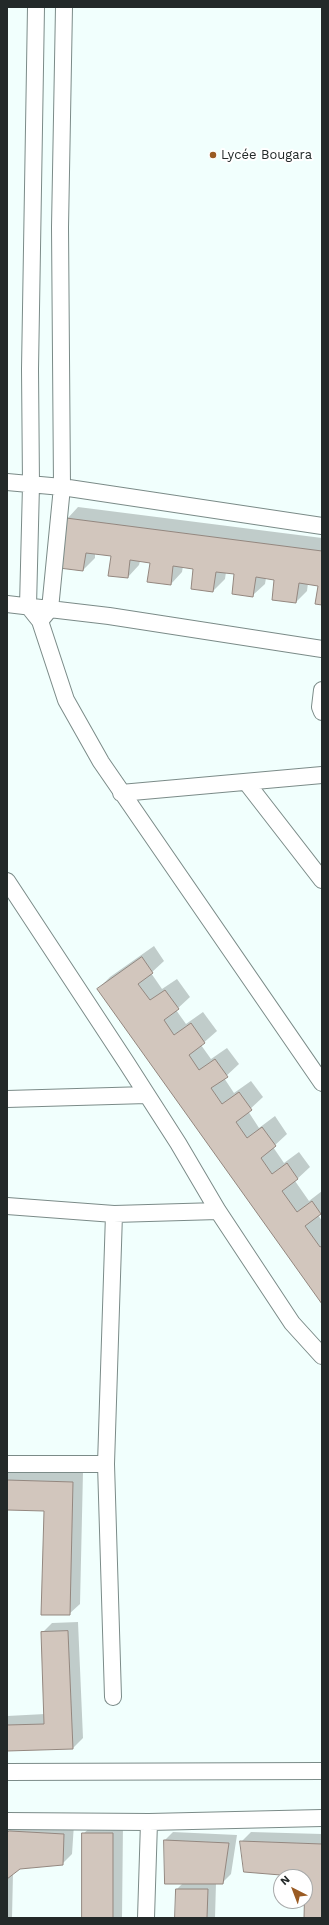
<!DOCTYPE html>
<html>
<head>
<meta charset="utf-8">
<style>
	body { margin:0 }
	#map { position:relative; width:329px; height:1925px; overflow:hidden; background:#f1fffd; font-family:"Work Sans",sans-serif }
	canvas { display:block }
	.frame { position:absolute; inset:0; border:8px solid #232929; pointer-events:none }
	.north { position:absolute; left:273px; top:1869px; width:40px; height:40px; box-sizing:border-box; background:#fff; border:1px solid #a7a9a9; border-radius:50%; rotate:318deg; font-size:11px; font-weight:700; line-height:16px; text-align:center; color:#232929 }
	.north::after { content:''; display:block; margin:auto; width:14px; height:18px; background:#9a5b23; clip-path:polygon(50% 0,100% 100%,50% 72%,0 100%) }
</style>
</head>
<body>
<div id="map">
<canvas width="329" height="1925"></canvas>
<div class="frame"></div>
<div class="north">N</div>
</div>
<script>
const g = document.querySelector('canvas').getContext('2d');
g.lineJoin = 'round';
function fillPath(path, color) {
  g.fillStyle = color;
  g.fill(path, 'evenodd');
}
function trace(path, color, width, dash) {
  g.strokeStyle = color;
  g.lineWidth = width;
  g.lineCap = dash ? 'butt' : 'round';
  g.setLineDash(dash || []);
  g.stroke(path);
}
function write(font, color, halo, rows, align = 'center') {
  g.font = font + ' "Work Sans",sans-serif';
  g.lineWidth = 4;
  g.setLineDash([]);
  g.textBaseline = 'middle';
  g.strokeStyle = halo;
  g.fillStyle = color;
  for (const [text, x, y, turn = 0] of rows) {
    g.save();
    g.translate(x, y);
    g.rotate((+turn || 0) * Math.PI / 180);
    g.textAlign = isNaN(turn) ? turn : align;
    if (halo) g.strokeText(text, 0, 0);
    g.fillText(text, 0, 0);
    g.restore();
  }
}
fillPath(new Path2D(`
	M78,507L322,538V604L319,585L308,583L307,591L296,602L275,579L266,578L265,584L253,595L236,573L226,572L225,579L213,591L194,568L183,566L182,572L171,584L151,562L140,561L139,565L128,577L112,555L95,553V558L83,570L67,519Z
	M154,946L164,961L151,973L162,989L177,979L190,997L176,1010L186,1024L203,1012L217,1031L201,1045L211,1059L227,1048L239,1064L224,1078L234,1093L251,1081L263,1097L248,1111L259,1128L275,1116L287,1134L273,1147L284,1163L299,1152L310,1167L295,1181L309,1201L322,1191V1212L318,1215L322,1221V1303L98,989L110,977Z
	M7,1470L83,1472L80,1604L69,1614L45,1510L7,1509Z
	M78,1622L83,1738L73,1748L7,1750V1716L45,1714L42,1633L52,1623Z
	M74,1824L72,1854L62,1864L19,1868L13,1873L12,1918H7V1826Z
	M94,1824H123L122,1918H83V1834Z
	M173,1832L237,1835L231,1874L222,1883H216L215,1918H176L177,1889L183,1883L165,1840Z
	M251,1832L322,1834V1918H305V1877H299L293,1874L241,1842Z`), '#0003');
const building = new Path2D(`
	M66,518L322,551V605L315,604L318,586L299,583L296,603L272,600L274,580L256,577L253,597L232,594L234,574L216,572L213,592L191,589L193,569L173,566L171,585L147,582L150,563L130,560L128,578L108,576L111,556L86,553L83,571L59,568Z
	M142,957L153,973L138,984L150,1000L165,990L179,1009L164,1020L174,1035L191,1023L205,1043L189,1055L199,1070L215,1059L228,1077L211,1088L222,1104L239,1092L252,1110L236,1122L247,1138L262,1127L276,1146L261,1158L272,1174L287,1163L298,1179L282,1191L297,1212L312,1201L321,1214L305,1226L320,1247L322,1246V1304L97,989Z
	M7,1480L73,1482L70,1615H41L44,1511L7,1510Z
	M68,1631L73,1749L7,1751V1725L44,1724L41,1632Z
	M10,1831L64,1834L63,1865L20,1869L7,1879V1832Z
	M82,1833H113V1918H82Z
	M164,1840L229,1843L223,1884H165Z
	M240,1841L322,1844V1918H304L305,1877L244,1872Z
	M176,1889H208L207,1918H175Z`);
fillPath(building, '#d2c6bd');
trace(building, '#93877f', 1);
const minor = new Path2D(`
	M36,7L30,369L31,485L28,606L40,621L66,700L101,762L322,1083
	M7,482L62,487L322,526
	M7,604L109,616L322,649
	M40,621L50,609L62,487L60,227L64,7
	M322,690L320,707L322,712
	M246,782L322,880
	M121,793L322,775
	M7,881L126,1062L178,1143L218,1211L292,1323L322,1356
	M7,1099L147,1095
	M7,1206L114,1214L218,1211
	M7,1464H106L114,1214
	M106,1464L113,1697
	M7,1772L322,1771
	M7,1821L149,1822L322,1818
	M146,1918L149,1822`);
trace(minor, '#7b8b88', 18);
trace(minor, '#fff', 16);
for (const [x, y, r, color] of [
	[213,155,4,"#9a5b23"]
]) {
  const dot = new Path2D();
  dot.arc(x, y, r, 0, 2 * Math.PI);
  g.fillStyle = color;
  g.fill(dot);
  trace(dot, '#fff', 1.5);
}
write('13px', '#232929', '#fff', [
	["Lycée Bougara",221,155]
], 'left');
</script>
</body>
</html>
